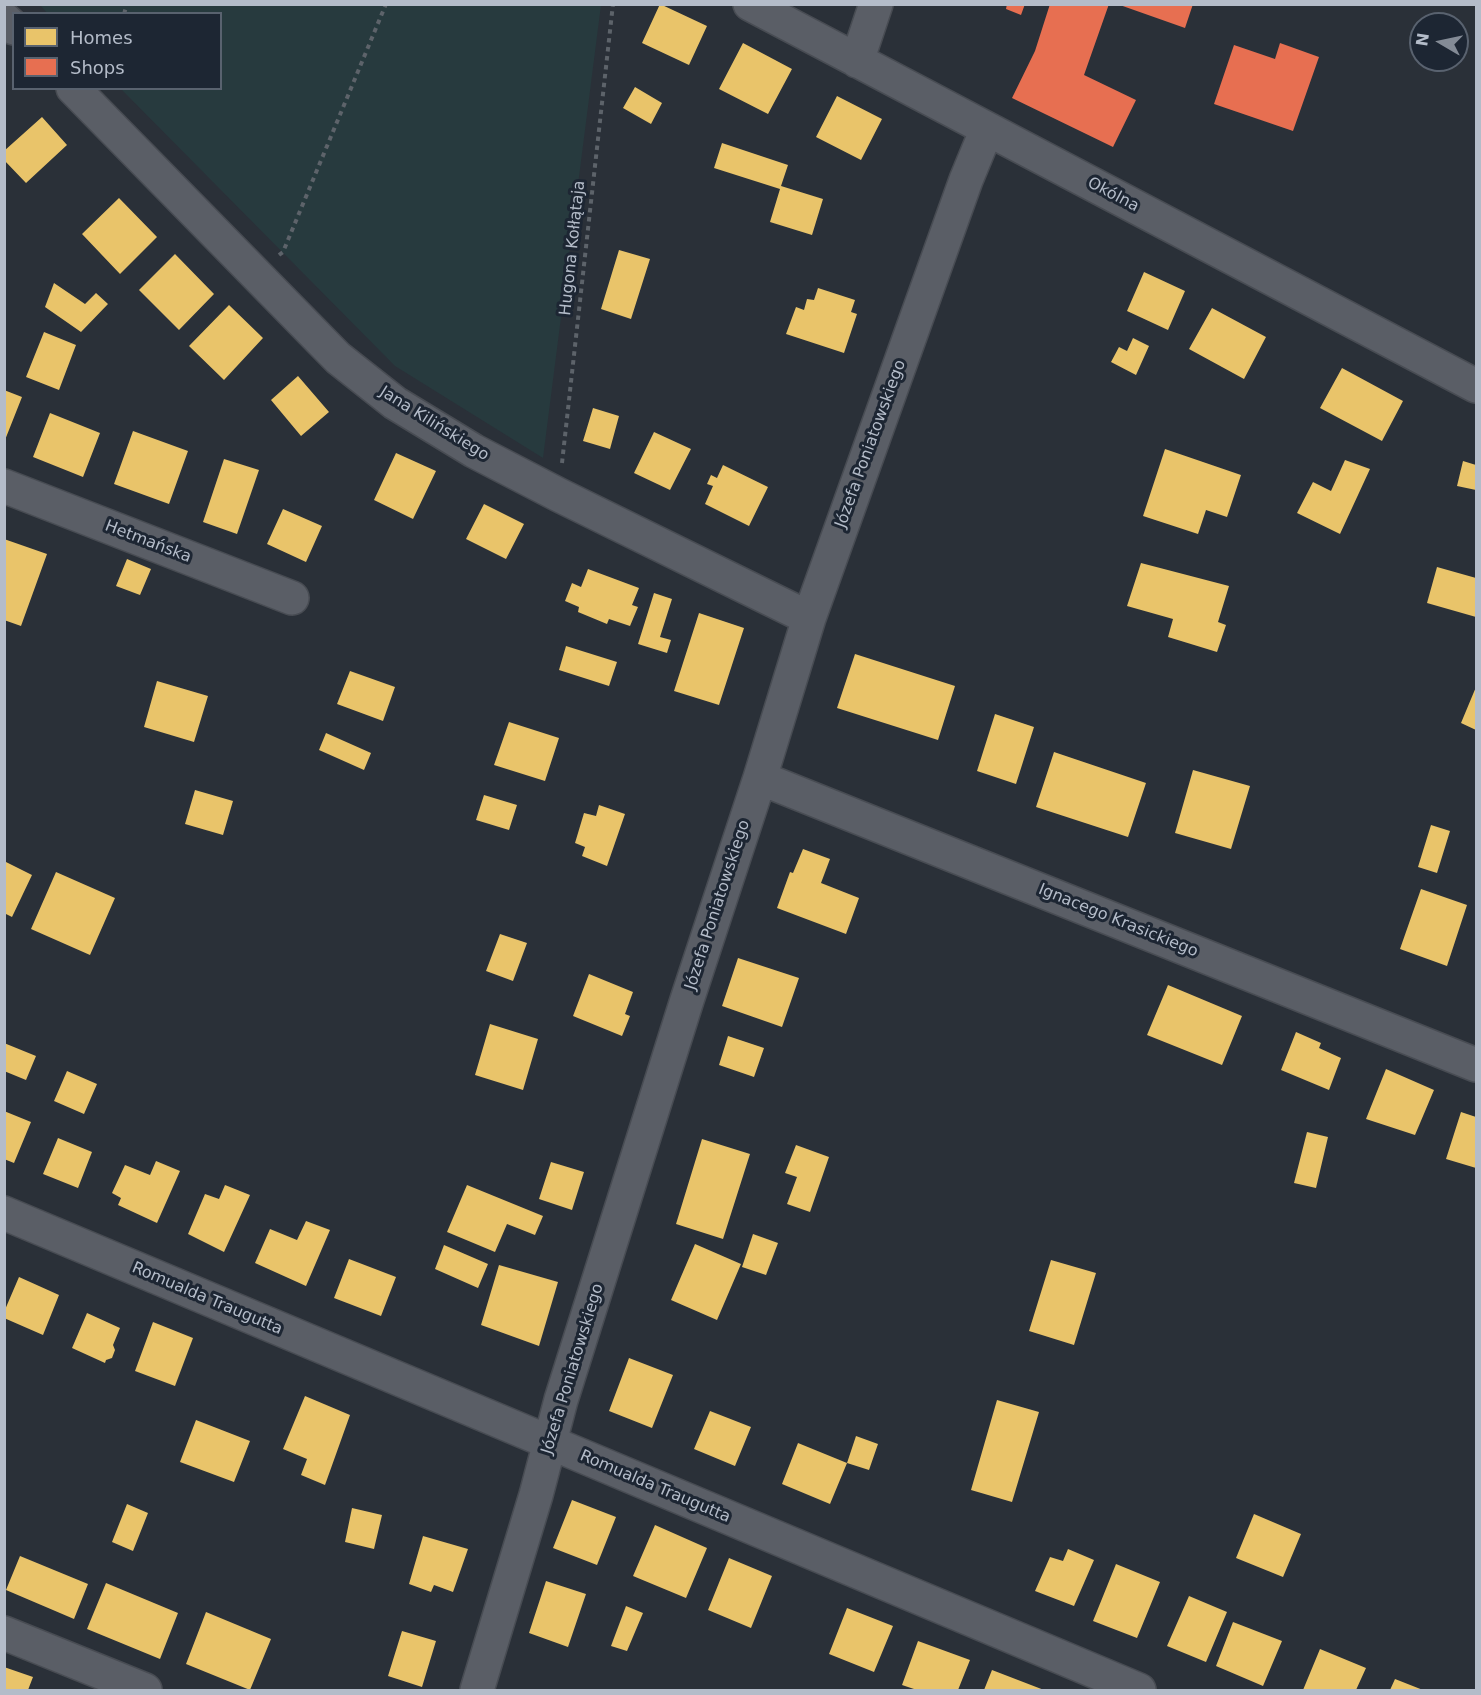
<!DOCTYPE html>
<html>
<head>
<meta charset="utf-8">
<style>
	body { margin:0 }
	#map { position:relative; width:1481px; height:1695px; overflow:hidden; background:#2a3038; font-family:"DejaVu Sans",sans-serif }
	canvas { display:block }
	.frame { position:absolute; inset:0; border:6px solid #b4bcc9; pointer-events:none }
	.legend { position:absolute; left:12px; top:12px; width:210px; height:78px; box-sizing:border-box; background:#1d2633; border:2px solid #59626f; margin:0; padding:8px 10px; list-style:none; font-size:18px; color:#b4bcc9 }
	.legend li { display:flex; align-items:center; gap:12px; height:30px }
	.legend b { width:30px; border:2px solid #59626f }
	.north { position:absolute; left:1409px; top:12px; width:60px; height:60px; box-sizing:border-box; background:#1d2633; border:2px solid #59626f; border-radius:50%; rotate:279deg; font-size:16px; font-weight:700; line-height:24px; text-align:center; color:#b4bcc9 }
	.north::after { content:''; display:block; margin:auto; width:21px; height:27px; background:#848b96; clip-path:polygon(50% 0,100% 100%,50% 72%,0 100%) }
</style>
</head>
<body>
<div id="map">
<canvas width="1481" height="1695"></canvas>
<div class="frame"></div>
<ul class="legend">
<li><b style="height:16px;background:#e9c46a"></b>Homes</li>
<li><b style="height:16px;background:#e76f51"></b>Shops</li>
</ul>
<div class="north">N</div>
</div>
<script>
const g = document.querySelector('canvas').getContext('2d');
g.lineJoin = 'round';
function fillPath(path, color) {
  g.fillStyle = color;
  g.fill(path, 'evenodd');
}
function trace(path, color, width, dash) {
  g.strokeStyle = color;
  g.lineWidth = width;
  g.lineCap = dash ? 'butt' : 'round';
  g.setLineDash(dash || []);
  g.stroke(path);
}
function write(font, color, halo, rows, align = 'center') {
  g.font = font + ' "DejaVu Sans",sans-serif';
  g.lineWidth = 6;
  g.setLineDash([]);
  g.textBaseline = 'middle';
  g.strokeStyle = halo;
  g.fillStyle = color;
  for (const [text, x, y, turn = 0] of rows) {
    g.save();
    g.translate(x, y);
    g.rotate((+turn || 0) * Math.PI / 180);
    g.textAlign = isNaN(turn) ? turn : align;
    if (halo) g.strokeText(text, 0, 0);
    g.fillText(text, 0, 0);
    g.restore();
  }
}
fillPath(new Path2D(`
	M40,5H601L543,458L395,366L121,89L220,88V14H48Z`), '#273a3e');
fillPath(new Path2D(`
	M660,4L707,26L689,65L642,43Z
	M743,43L792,69L768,114L719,89Z
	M635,87L662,103L651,124L623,108Z
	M837,96L882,119L861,160L816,137Z
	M42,117L67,145L26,183L4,160V151Z
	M722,143L788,165L781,186L823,199L812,235L770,222L780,189L714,168Z
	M119,198L157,237L120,274L82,234Z
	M619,250L650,259L631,319L601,309Z
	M175,254L214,294L179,330L139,290Z
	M1144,272L1185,291L1168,330L1127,311Z
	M54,283L85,304L96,293L108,304L81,332L45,307Z
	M818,288L855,300L851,312L857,314L844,353L786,334L796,307L804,310L807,299L814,300Z
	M229,305L263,338L224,380L189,346Z
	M1212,308L1266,337L1244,379L1189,349Z
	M44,332L76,345L59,390L26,377Z
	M1133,338L1149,346L1136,375L1111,362L1119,347L1127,351Z
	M1342,368L1403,401L1382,441L1320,408Z
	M298,376L329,412L301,436L271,400Z
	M4,390L22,397L5,440H4Z
	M593,408L619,416L610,449L583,441Z
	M50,413L100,433L83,477L33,457Z
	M133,431L188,451L169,504L114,484Z
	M654,432L691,449L670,490L634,473Z
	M1165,449L1241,475L1227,517L1206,510L1198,534L1143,516Z
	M396,453L436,471L413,519L374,500Z
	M224,459L259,470L237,534L203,522Z
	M1345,460L1370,469L1340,534L1297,513L1313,482L1331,491Z
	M1463,461L1476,465V490L1457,486Z
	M723,465L768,487L749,526L705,504L713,486L707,484L711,475L717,478Z
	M484,504L524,524L506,559L466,539Z
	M283,509L322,526L306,562L267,544Z
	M4,539L47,554L21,626L4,620Z
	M127,559L151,569L140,595L116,586Z
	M1141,563L1229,586L1218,622L1226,625L1217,652L1168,637L1173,619L1127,606Z
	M1437,567L1476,578V617L1427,603Z
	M588,569L639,588L632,605L638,607L630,626L609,619L607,624L578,612L579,607L565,601L572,583L581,587Z
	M654,593L672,599L660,637L671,640L667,653L638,644Z
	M699,613L744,628L719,705L674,691Z
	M566,646L617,662L609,686L559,670Z
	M855,654L955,686L938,740L837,708Z
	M350,671L395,687L383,721L337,704Z
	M157,681L208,696L194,742L144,727Z
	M1476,687V730L1461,723Z
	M995,714L1034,727L1016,784L977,771Z
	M509,722L559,738L545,781L494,765Z
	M326,733L371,753L364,770L319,750Z
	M1054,752L1146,783L1128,837L1036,807Z
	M1193,770L1250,786L1231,849L1175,833Z
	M195,790L233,801L223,835L185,824Z
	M484,795L517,805L509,830L476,820Z
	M599,805L625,814L607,866L582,856L585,847L575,843L584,813L596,816Z
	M1431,825L1450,831L1437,873L1418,867Z
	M803,849L830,859L821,883L859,898L846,934L777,908L790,872L793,873Z
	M4,861L32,875L12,917L4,913Z
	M56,872L115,898L90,955L31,929Z
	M1421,889L1467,905L1447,966L1400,949Z
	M500,934L527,943L513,981L486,971Z
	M738,958L799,978L782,1027L722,1006Z
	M589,974L633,992L625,1014L630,1016L622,1036L573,1016Z
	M1168,985L1242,1016L1222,1065L1147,1035Z
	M490,1024L538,1039L523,1090L475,1075Z
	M1296,1032L1321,1043L1319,1048L1341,1058L1329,1090L1281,1070Z
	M728,1036L764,1048L754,1077L719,1065Z
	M4,1043L36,1056L26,1080L4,1071Z
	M1386,1069L1434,1090L1415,1135L1366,1119Z
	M67,1071L97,1084L84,1114L54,1101Z
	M4,1111L31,1122L14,1163L4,1159Z
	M1461,1112L1476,1117V1168L1446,1159Z
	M1307,1132L1328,1137L1316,1188L1294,1183Z
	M58,1138L92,1152L78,1188L43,1174Z
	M702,1139L750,1154L723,1239L676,1224Z
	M796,1145L829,1157L810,1212L787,1204L797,1177L785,1173Z
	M156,1161L180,1171L157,1223L118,1205L121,1198L112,1193L125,1165L150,1175Z
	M551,1162L584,1172L572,1210L539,1199Z
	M225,1185L250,1195L224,1252L188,1234L205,1194L219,1199Z
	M467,1185L543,1216L535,1235L507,1224L495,1252L447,1232Z
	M306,1221L330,1230L306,1286L255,1263L270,1229L297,1240Z
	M753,1234L778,1243L766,1275L742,1267Z
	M695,1244L741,1264L717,1320L671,1300Z
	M444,1245L488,1264L478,1288L435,1269Z
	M349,1259L396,1277L381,1316L334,1298Z
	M1051,1260L1096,1273L1074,1345L1029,1331Z
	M499,1265L558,1282L539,1346L481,1325Z
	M19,1277L59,1295L43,1335L4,1318V1312Z
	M87,1313L120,1328L113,1345L115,1350L112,1358L106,1360L105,1363L72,1348Z
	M153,1322L193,1338L175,1386L135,1371Z
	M629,1358L673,1375L652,1428L609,1411Z
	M305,1396L350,1415L325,1485L301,1475L307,1459L283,1449Z
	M997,1400L1039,1412L1012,1502L971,1490Z
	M710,1411L751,1427L735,1466L694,1449Z
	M196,1420L250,1441L234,1482L180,1462Z
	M856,1436L878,1444L869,1470L847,1463Z
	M798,1443L847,1463L830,1504L782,1484Z
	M572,1500L616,1517L597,1565L553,1548Z
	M127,1504L148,1513L133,1551L112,1542Z
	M352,1508L382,1515L374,1549L345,1542Z
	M1254,1514L1301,1534L1283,1577L1236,1558Z
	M655,1525L707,1548L686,1598L633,1576Z
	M423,1536L468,1549L453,1592L434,1585L431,1592L409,1584Z
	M1068,1549L1094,1560L1074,1606L1035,1591L1050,1557L1063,1561Z
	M20,1556L88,1584L74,1619L6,1590Z
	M729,1558L772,1576L751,1628L708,1610Z
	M1116,1564L1160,1582L1137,1638L1093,1621Z
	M546,1581L586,1594L568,1647L529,1633Z
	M106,1583L178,1613L160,1659L87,1629Z
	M1189,1596L1227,1612L1206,1662L1167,1646Z
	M626,1606L643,1613L627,1651L611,1646Z
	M847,1608L893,1626L874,1672L829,1654Z
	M206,1612L271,1639L250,1690L186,1664Z
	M1233,1622L1282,1641L1263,1686L1216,1666Z
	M402,1631L436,1641L422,1687L388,1676Z
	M918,1641L970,1660L958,1690H917L902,1685Z
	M1320,1649L1366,1668L1356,1690H1303Z
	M4,1667L33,1677L28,1690H4Z
	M992,1670L1044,1690H984Z
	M1395,1679L1423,1690H1390Z`), '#e9c46a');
fillPath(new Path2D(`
	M1007,4H1025L1021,15L1006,9Z
	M1050,4H1109L1084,75L1136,100L1113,147L1012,98L1035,51Z
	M1117,4H1193L1185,28Z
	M1280,43L1319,57L1293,131L1214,104L1234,45L1275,59Z`), '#e76f51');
const street = new Path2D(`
	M750,4L1476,386
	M4,19L14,28
	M857,61L876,4
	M73,88L338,358L395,403L474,451L559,495L809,618
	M4,486L292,598
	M760,778L1476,1065
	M4,1213L1139,1690
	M4,1633L145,1690
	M477,1690L536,1495L561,1400L687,1000L760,778L809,618L966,180L987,129`);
trace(street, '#484c53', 36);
trace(new Path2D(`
	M124,14L127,4
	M279,255L283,252L386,4
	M562,463L613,4`), '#5d636a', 4, [4.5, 4.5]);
trace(street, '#5a5e66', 33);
write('16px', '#b4bcc9', '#1d2633', [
	["Okólna",1113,195,28],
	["Hugona Kołłątaja",573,248,-84],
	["Jana Kilińskiego",434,424,32],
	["Józefa Poniatowskiego",871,444,-70],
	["Hetmańska",148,542,21],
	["Józefa Poniatowskiego",718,905,-72],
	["Ignacego Krasickiego",1118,921,22],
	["Romualda Traugutta",207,1299,23],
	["Józefa Poniatowskiego",573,1369,-73],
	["Romualda Traugutta",655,1487,23]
]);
</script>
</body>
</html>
